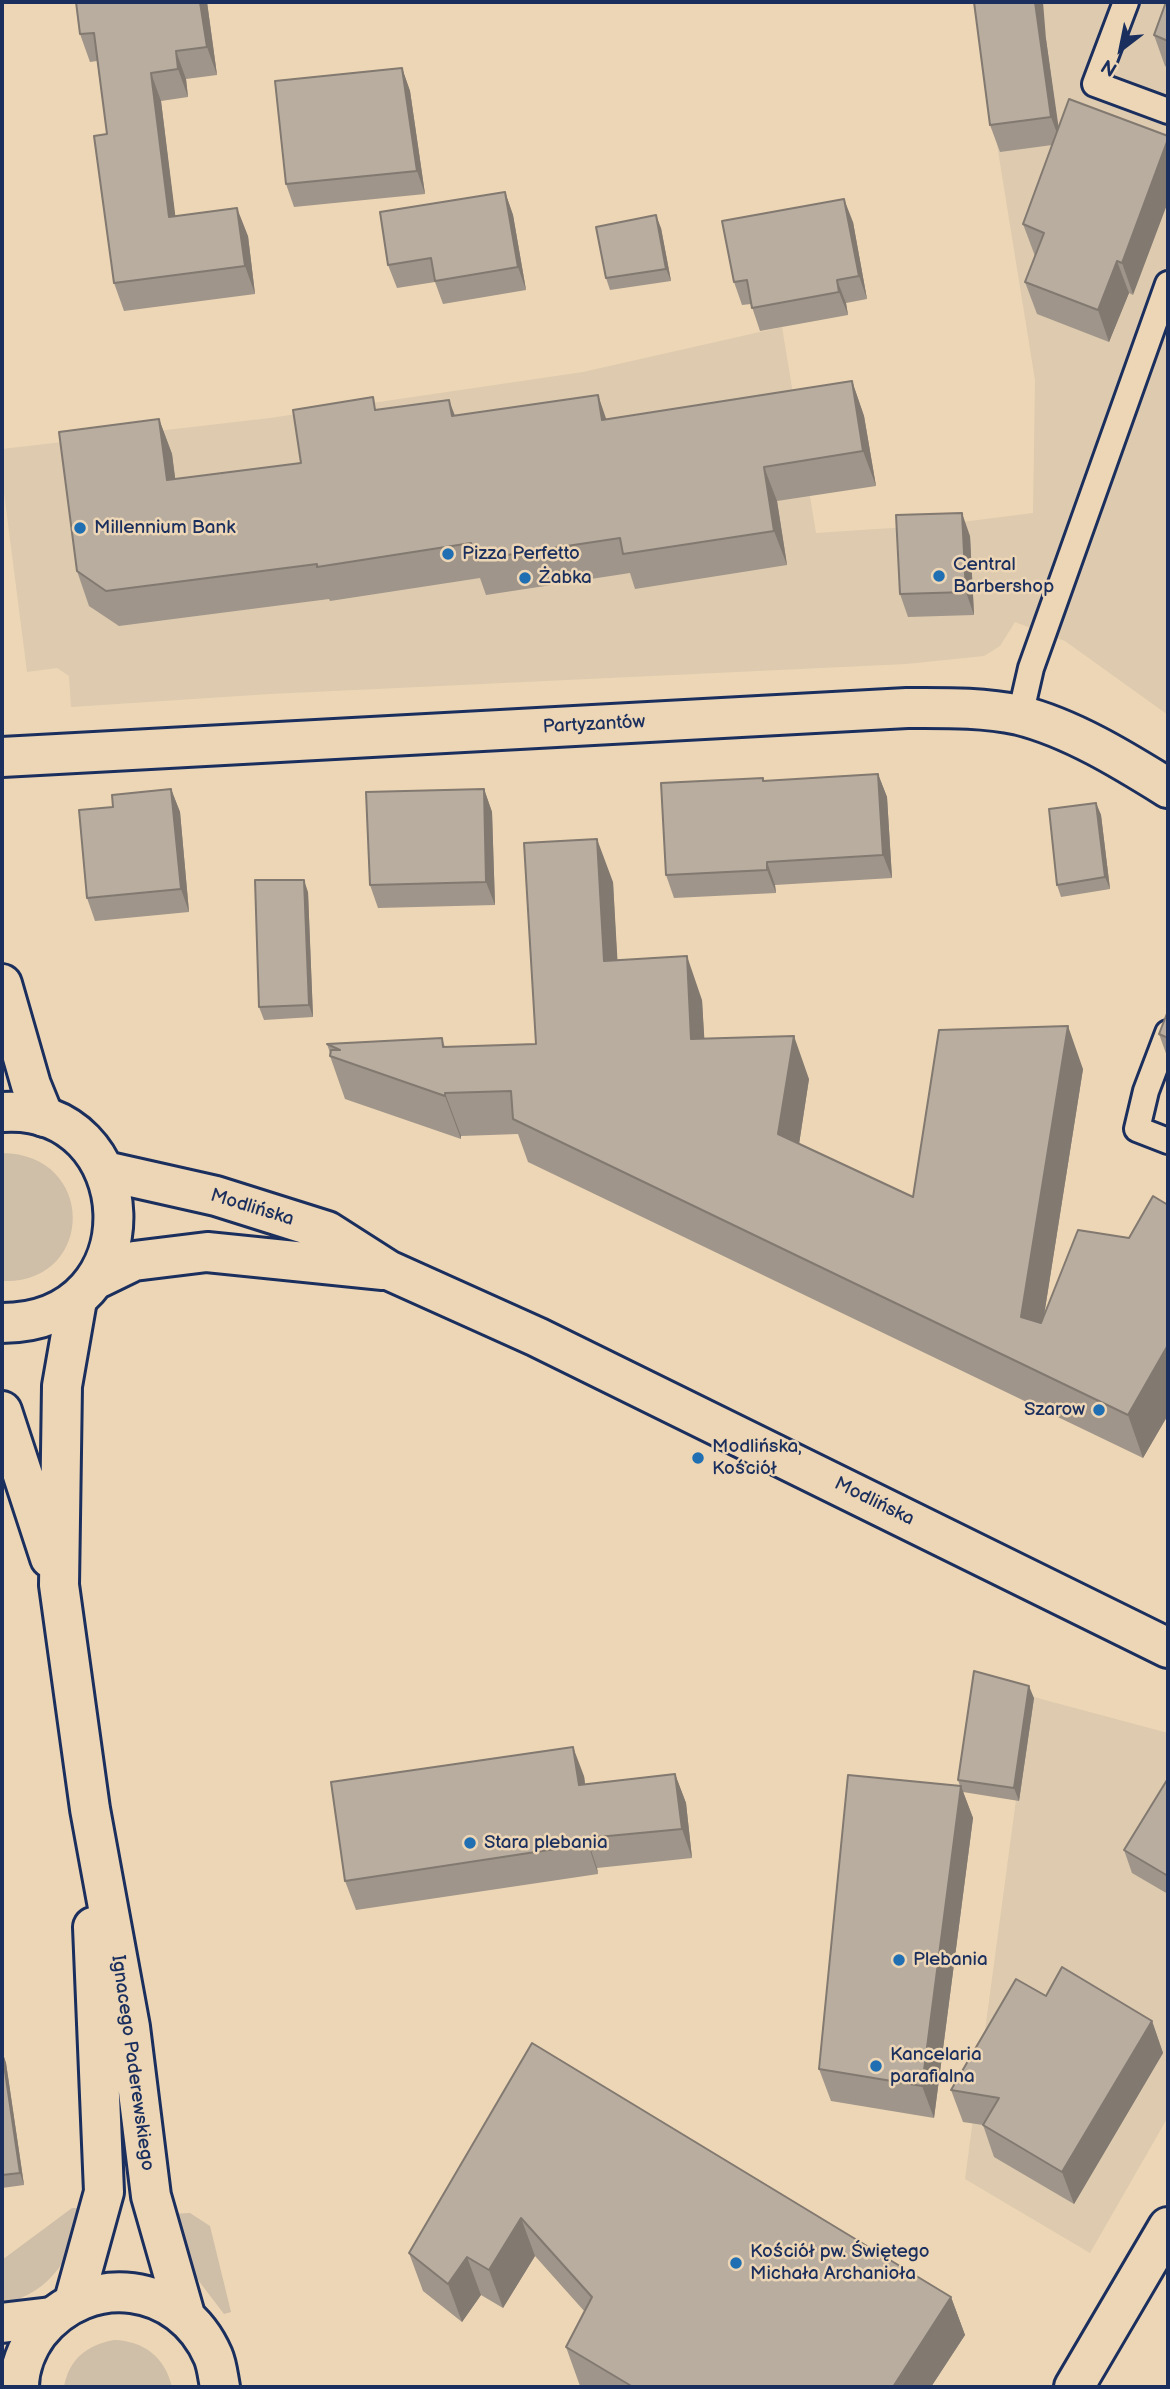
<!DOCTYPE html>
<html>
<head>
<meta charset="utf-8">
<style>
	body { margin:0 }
	#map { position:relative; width:1170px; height:2389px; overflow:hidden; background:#edd6b5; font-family:"Balsamiq Sans",sans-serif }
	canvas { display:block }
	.frame { position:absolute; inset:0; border:4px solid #1b2f5e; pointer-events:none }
	.north { position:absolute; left:1086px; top:14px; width:70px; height:70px; -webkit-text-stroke:5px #edd6b5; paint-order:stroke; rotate:212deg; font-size:19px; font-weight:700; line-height:28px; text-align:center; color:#1b2f5e }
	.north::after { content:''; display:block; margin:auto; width:24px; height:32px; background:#1b2f5e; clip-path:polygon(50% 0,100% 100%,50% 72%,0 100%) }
</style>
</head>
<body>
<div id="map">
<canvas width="1170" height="2389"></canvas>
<div class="frame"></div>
<div class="north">N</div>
</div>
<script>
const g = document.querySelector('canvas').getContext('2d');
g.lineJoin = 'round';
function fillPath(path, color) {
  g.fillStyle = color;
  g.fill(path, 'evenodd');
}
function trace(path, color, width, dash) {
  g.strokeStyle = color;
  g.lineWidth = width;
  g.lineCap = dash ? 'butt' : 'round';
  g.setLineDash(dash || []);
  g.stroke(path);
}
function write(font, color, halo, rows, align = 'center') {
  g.font = font + ' "Balsamiq Sans",sans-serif';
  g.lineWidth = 5;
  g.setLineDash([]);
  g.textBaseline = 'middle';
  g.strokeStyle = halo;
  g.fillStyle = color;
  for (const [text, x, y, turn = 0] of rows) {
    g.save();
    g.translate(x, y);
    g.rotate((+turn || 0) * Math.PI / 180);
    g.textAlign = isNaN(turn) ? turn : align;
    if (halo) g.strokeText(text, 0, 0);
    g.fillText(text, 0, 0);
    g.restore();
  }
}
fillPath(new Path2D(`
	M974,2H1168V715L1065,641L1015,622L1000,646L984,656L906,664L270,694L71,707L69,676L57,668L27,672L2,477V449L270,418L583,372L782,327L816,533L938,525L1033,513L1035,380Z
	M1030,1696L1168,1733V2117L1090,2253L965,2179Z`), '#ddcaaf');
fillPath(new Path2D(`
	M2,1153C98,1154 95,1285 2,1281Z
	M72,2208H87C72,2254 53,2293 2,2304V2260Z
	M190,2213L210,2226L231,2312L224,2314L192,2272L170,2214Z
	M114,2340C144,2341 165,2357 172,2387H64C69,2359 87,2345 114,2340Z`), '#cfbea8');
const service = new Path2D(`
	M1126,2L1095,84L1168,111
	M1020,716L1031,668L1168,284
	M1168,1033L1146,1091L1137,1129L1168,1141`);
const minor = new Path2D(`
	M2,757L907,708C944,708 982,707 1019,715C1071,728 1123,760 1168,788
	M2,2323L51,2317
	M1074,2387L1168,2227`);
const tertiary = new Path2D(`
	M2,984L31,1085L44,1117
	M77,1300L62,1386L59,1585L90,1809L130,2027L151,2196L185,2315
	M2,1411L50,1558
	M74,2301L104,2192L93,1927
	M19,2387C19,2368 27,2348 38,2333C88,2270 181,2282 213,2356C217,2365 218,2377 220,2387`);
const secondary = new Path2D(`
	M2,1112C144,1102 157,1323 2,1323
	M105,1171L216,1196L327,1231L388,1270L537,1337L1168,1648
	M97,1279L134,1261L207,1252L383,1270`);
trace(service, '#1b2f5e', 30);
trace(minor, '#1b2f5e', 44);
trace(tertiary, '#1b2f5e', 44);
trace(secondary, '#1b2f5e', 44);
trace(service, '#edd6b5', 24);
trace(minor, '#edd6b5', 38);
trace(tertiary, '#edd6b5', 38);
trace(secondary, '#edd6b5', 38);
fillPath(new Path2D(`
	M76,2H207L217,75L186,79L188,97L161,101L175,217L248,236L255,294L124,311L114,283L107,134L97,61L90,62L80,34Z
	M1168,2V68L1165,66L1154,35Z
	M1046,39L1058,129L1069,99L1133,295L1129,293L1109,342L1037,314L1025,282L1035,256L1023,224L1052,145L1000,152L990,125Z
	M402,68L410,91L425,194L294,207L286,184Z
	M505,192L513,215L526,290L443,304L435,282L397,288L388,265Z
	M853,222L867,299L846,303L848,315L760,331L751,304L742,305L734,282Z
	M661,228L671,281L610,290L606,278Z
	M852,381L864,416L876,486L777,501L787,565L635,589L630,573L486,595L480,578L330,601L329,599L119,626L89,606L77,571L159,419L172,454L175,479L301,463L378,410L455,416L607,420Z
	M970,536L974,615L908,617L900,594Z
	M878,774L887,797L892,878L775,885L776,893L674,898L666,875L763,778L764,781Z
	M171,789L180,812L189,912L95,921L87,898L113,807Z
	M484,789L492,812L495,905L378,908L370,885Z
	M1096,803L1101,815L1110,889L1061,897L1057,885Z
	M613,882L617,960L702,1000L704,1038L809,1079L799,1144L913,1197L1083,1069L1044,1315L1129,1238L1168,1205V1415L1143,1458L528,1162L518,1134L461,1136V1139L345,1099L330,1056V1053L327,1044L442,1038L445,1047L536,1044Z
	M308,892L313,1017L264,1020L259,1007Z
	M1168,1011V1059L1159,1034Z
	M1034,1698L1019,1801L963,1792L973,1818L934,2118L831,2101L819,2069L960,1786L958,1780Z
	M675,1774L686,1803L692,1858L597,1868L598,1874L356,1910L345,1881L584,1776L585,1784Z
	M1168,1781V1894L1132,1873L1124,1850Z
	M1046,1996L1152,2021L1163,2053L1074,2204L994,2157L983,2125L963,2122L951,2090Z
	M532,2043L951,2297L965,2335L931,2387H583L580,2386L566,2347L585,2312L535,2256L503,2308L481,2295L462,2322L423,2291L409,2253Z
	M2,2051L6,2063L24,2185L2,2188Z`), '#9f958a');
fillPath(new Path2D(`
	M200,2H207L217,75L207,47Z
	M1035,2H1043L1046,39L1061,144L1051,117Z
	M176,51L186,79L188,97L178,69Z
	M402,68L410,91L425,194L417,171Z
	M151,73L161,101L179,245L169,217Z
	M1168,139V202L1133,295L1122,263Z
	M505,192L513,215L526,290L518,267Z
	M844,199L853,222L867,299L859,276Z
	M237,208L248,236L255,294L245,266Z
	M656,215L661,228L671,281L666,269Z
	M1117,261L1129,293L1109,342L1098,310Z
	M837,280L846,303L848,315L839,292Z
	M852,381L864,416L876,486L863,451Z
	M598,395L610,430L602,420Z
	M449,400L462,434L452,416Z
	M159,419L172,454L180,515L167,480Z
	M764,467L777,501L787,565L774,531Z
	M962,513L970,536L974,615L966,592Z
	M878,774L887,797L892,878L883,855Z
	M171,789L180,812L189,912L181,889Z
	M484,789L492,812L495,905L486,882Z
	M1096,803L1101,815L1110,889L1105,877Z
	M597,839L613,882L620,1004L604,961Z
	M767,862L775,885L776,893L767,870Z
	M304,880L308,892L313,1017L309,1005Z
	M687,956L702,1000L707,1082L691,1039Z
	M1068,1026L1083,1069L1037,1360L1021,1317Z
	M794,1036L809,1079L794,1177L778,1134Z
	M445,1093L461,1136V1139L445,1096Z
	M1168,1345V1415L1143,1458L1128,1415Z
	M1029,1686L1034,1698L1019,1801L1014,1788Z
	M573,1747L584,1776L589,1814L579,1785Z
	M675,1774L686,1803L692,1858L682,1829Z
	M961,1786L973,1818L934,2118L922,2086Z
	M587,1838L597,1868L598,1874L588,1844Z
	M1152,2021L1163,2053L1074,2204L1062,2172Z
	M2,2051L6,2063L24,2185L20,2173Z
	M521,2218L535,2256L503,2308L489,2270Z
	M467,2257L481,2295L462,2322L448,2284Z
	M951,2297L965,2335L931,2387H893Z`), '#827970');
const building = new Path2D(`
	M76,2H200L207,47L176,51L178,69L151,73L169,217L237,208L245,266L114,283L94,136L107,134L94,33L80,34Z
	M974,2H1035L1051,117L990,125Z
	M1166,2H1168V41L1154,35Z
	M402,68L417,171L286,184L275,81Z
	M1069,99L1168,136V139L1122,263L1117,261L1098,310L1025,282L1044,233L1023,224Z
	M505,192L518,267L435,281L431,258L388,265L380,212Z
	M844,199L859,276L837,280L839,292L752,308L747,280L734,282L722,221Z
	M656,215L666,269L606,278L596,227Z
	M852,381L863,451L764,467L774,531L623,554L620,538L474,560L471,543L317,567V564L106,591L77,571L59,432L159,419L167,480L301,463L293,410L373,397L375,410L449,400L452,416L598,395L602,420Z
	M962,513L966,592L900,594L896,515Z
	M878,774L883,855L767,862V870L666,875L661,783L763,778V781Z
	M171,789L181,889L87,898L79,810L113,807L112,795Z
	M484,789L486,882L370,885L366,792Z
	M1096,803L1105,877L1057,885L1049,809Z
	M597,839L604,961L687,956L691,1039L794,1036L778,1134L913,1197L939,1030L1068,1026L1021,1317L1041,1323L1078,1230L1129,1238L1153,1196L1168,1205V1345L1128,1415L513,1119L511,1091L445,1093V1096L330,1056L331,1050H340L327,1044L442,1038L443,1047L536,1044L524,843Z
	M255,880H304L309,1005L259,1007Z
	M1168,1011V1038L1159,1034Z
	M974,1671L1029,1686L1014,1788L958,1780Z
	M573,1747L579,1785L675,1774L682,1829L587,1838L588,1844L345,1881L331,1782Z
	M848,1775L961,1786L922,2086L819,2069Z
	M1167,1780L1168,1781V1876L1124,1850Z
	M1062,1967L1152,2021L1062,2172L983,2125L999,2098L951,2090L1016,1979L1046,1996Z
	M532,2043L951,2297L893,2387H633L566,2347L592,2297L521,2218L489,2270L467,2257L448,2284L409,2253Z
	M2,2051L20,2173L2,2175Z`);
fillPath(building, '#b9ada0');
trace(building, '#827970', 2);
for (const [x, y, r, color] of [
	[80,528,7,"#1f6fb2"],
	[448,554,7,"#1f6fb2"],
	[939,576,7,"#1f6fb2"],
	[525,578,7,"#1f6fb2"],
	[1099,1410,7,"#1f6fb2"],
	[698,1458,7,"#1f6fb2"],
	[470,1843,7,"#1f6fb2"],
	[899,1960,7,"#1f6fb2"],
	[876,2066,7,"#1f6fb2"],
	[736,2263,7,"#1f6fb2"]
]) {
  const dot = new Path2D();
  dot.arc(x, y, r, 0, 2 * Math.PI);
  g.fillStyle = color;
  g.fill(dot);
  trace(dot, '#edd6b5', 2.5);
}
write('19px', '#1b2f5e', '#edd6b5', [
	["Millennium Bank",94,528],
	["Pizza Perfetto",462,554],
	["Central",953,565],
	["Barbershop",953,587],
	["Żabka",539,578],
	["Szarow",1085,1410,"right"],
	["Modlińska,",712,1447],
	["Kościół",712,1469],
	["Stara plebania",484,1843],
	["Plebania",913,1960],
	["Kancelaria",890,2055],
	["parafialna",890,2077],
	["Kościół pw. Świętego",750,2252],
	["Michała Archanioła",750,2274]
], 'left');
write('19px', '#1b2f5e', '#edd6b5', [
	["Partyzantów",594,725,-3],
	["Modlińska",252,1208,17],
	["Modlińska",874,1502,26],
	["Ignacego Paderewskiego",132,2063,82]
]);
</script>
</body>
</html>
